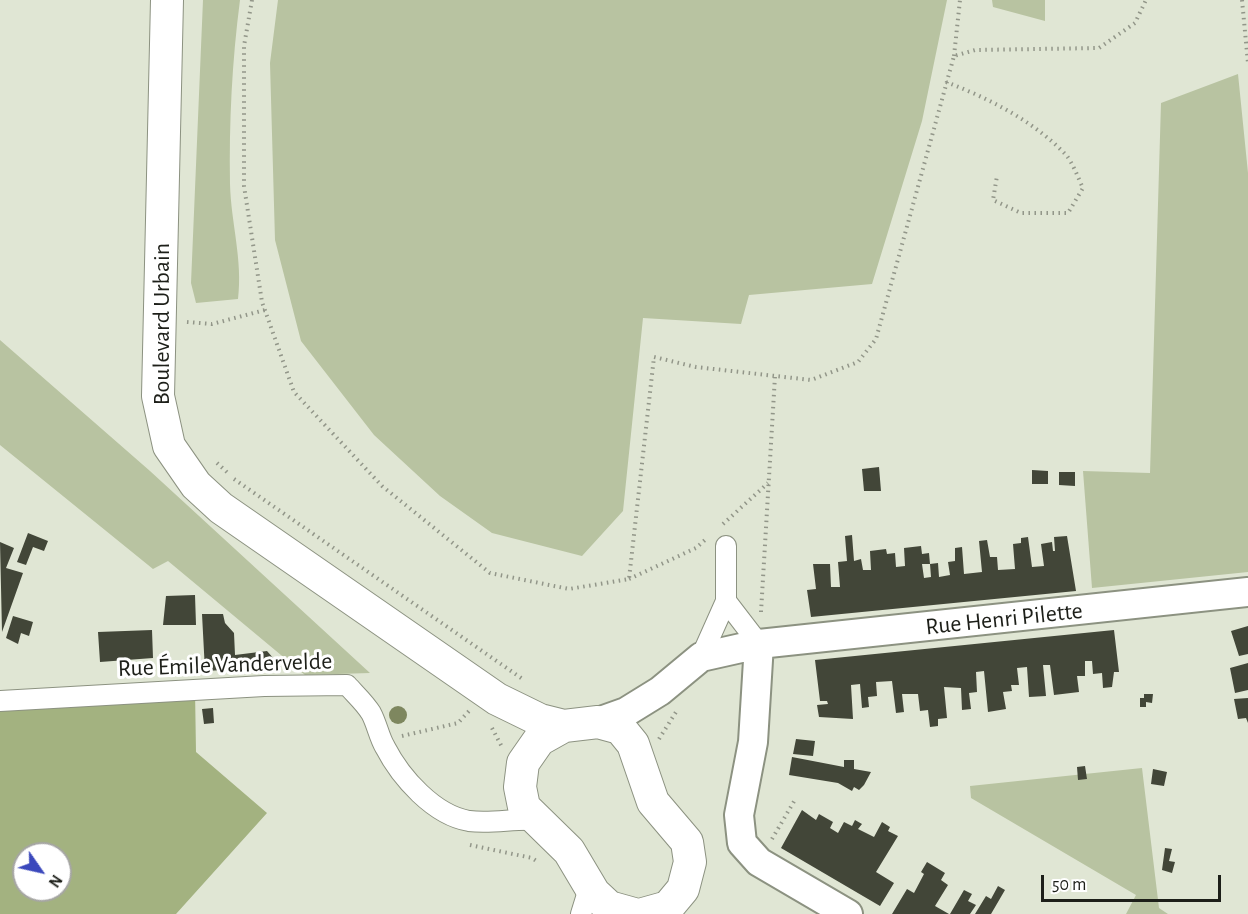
<!DOCTYPE html>
<html>
<head>
<meta charset="utf-8">
<style>
	body { margin:0 }
	#map { position:relative; width:1248px; height:914px; overflow:hidden; background:#e0e6d4; font-family:"Alegreya Sans",sans-serif }
	canvas { display:block }
	.north { position:absolute; left:12px; top:842px; width:60px; height:60px; box-sizing:border-box; background:#fff; border:2px solid #a5a5a3; border-radius:50%; rotate:124deg; font-size:16px; font-weight:700; line-height:24px; text-align:center; color:#1d1f19 }
	.north::after { content:''; display:block; margin:auto; width:21px; height:27px; background:#3b48bc; clip-path:polygon(50% 0,100% 100%,50% 72%,0 100%) }
	.scale { position:absolute; left:1041px; top:875px; width:180px; height:27px; box-sizing:border-box; border:3px solid #1d1f19; border-top:0; padding-left:8px; font-size:18px; line-height:21px; white-space:nowrap; color:#1d1f19; -webkit-text-stroke:4px #fff; paint-order:stroke }
</style>
</head>
<body>
<div id="map">
<canvas width="1248" height="914"></canvas>
<div class="north">N</div>
<div class="scale">50 m</div>
</div>
<script>
const g = document.querySelector('canvas').getContext('2d');
g.lineJoin = 'round';
function fillPath(path, color) {
  g.fillStyle = color;
  g.fill(path, 'evenodd');
}
function trace(path, color, width, dash) {
  g.strokeStyle = color;
  g.lineWidth = width;
  g.lineCap = dash ? 'butt' : 'round';
  g.setLineDash(dash || []);
  g.stroke(path);
}
function write(font, color, halo, rows, align = 'center') {
  g.font = font + ' "Alegreya Sans",sans-serif';
  g.lineWidth = 6;
  g.setLineDash([]);
  g.textBaseline = 'middle';
  g.strokeStyle = halo;
  g.fillStyle = color;
  for (const [text, x, y, turn = 0] of rows) {
    g.save();
    g.translate(x, y);
    g.rotate((+turn || 0) * Math.PI / 180);
    g.textAlign = isNaN(turn) ? turn : align;
    if (halo) g.strokeText(text, 0, 0);
    g.fillText(text, 0, 0);
    g.restore();
  }
}
fillPath(new Path2D(`
	M203,0H240C232,61 229,123 230,184C231,223 243,260 238,299L196,303L191,283Z
	M278,0H947L922,121L872,284L749,295L741,324L643,318L623,511L582,556L492,533L440,496L374,435L301,341L275,240L270,63Z
	M992,0H1045V21L993,7Z
	M1238,74L1248,173V572L1092,588L1083,471L1150,473L1161,103Z
	M0,340L150,471L370,673L305,675L168,561L153,569L0,445Z
	M1142,768L1159,908L1168,914H1126L1136,895L971,798L970,786Z`), '#b8c3a1');
fillPath(new Path2D(`
	M195,690L196,752L267,813L176,914H0V701ZM24,854H60V890H24Z`), '#a3b280');
fillPath(new Path2D(`
	M879,467L881,491H864L862,469Z
	M1032,470L1048,471V484H1032Z
	M1059,472H1075V486L1059,485Z
	M28,533L48,541L44,551L33,547L26,565L17,562Z
	M852,535L854,561L861,559L863,570H871L870,551L886,549L887,554L895,553L896,567L905,566L904,548L921,546L922,554L929,553L930,564H922L924,578L931,577L930,564L938,563L939,577L950,575L948,562L955,561V548L962,547L964,574L982,572L979,541L987,540L990,557H997L998,570L1015,569L1013,544L1021,543V538L1028,537L1032,567L1044,566L1041,544L1052,542L1053,551H1055L1054,537L1067,536L1076,591L811,617L807,590L816,589L813,564H830L831,587H840L838,562L847,561L845,536Z
	M0,542L14,548L6,568L23,573L2,632Z
	M195,595L196,625H163L166,596Z
	M202,614H223L225,623L234,633L235,655L267,651L281,667L205,671Z
	M13,616L33,622L29,636L21,633L18,644L6,638Z
	M1248,626V654L1239,656L1231,631Z
	M152,630L153,658L100,662L98,632Z
	M1114,630L1119,672H1114L1112,687L1103,688L1102,673L1093,674L1092,661H1085V676H1077L1079,692L1054,695L1050,665H1043L1046,696L1029,697L1027,667L1017,668L1019,685H1011L1012,691L1003,692L1006,709L988,712L984,671L976,672L977,692L969,693L971,709L962,710L961,688L944,687L947,718L938,719V726L930,727L928,710L920,711L918,694H902L904,712L896,713L892,681L876,682L877,696L868,697L869,707L862,708L860,684L851,685L853,719L819,717L817,705L828,704L827,701H820L815,660Z
	M1248,663V690L1235,693L1230,668Z
	M1144,694H1153L1152,703L1146,702V707H1140V698H1144Z
	M1248,698V723L1246,718L1238,719L1234,699Z
	M213,708L214,723L204,724L202,709Z
	M796,739L815,741L813,756L793,754Z
	M792,757L844,767V760H854V769L871,772L864,785L859,790L854,787L852,791L838,783L789,775Z
	M1085,766L1087,779L1078,780L1077,767Z
	M1153,769L1167,772L1164,786L1151,784Z
	M802,810L816,820L819,814L833,822L830,828L838,833L844,822L852,826L855,820L862,824L858,829L874,837L882,822L890,827L888,831L898,836L876,872L894,883L880,906L781,848Z
	M1165,848L1172,849L1169,861L1175,862L1172,873L1162,870Z
	M927,862L945,873L941,880L948,885L935,906L949,914H892L907,889L914,893L924,874L921,872Z
	M998,886L1005,890L991,914H975L986,896L991,899Z
	M964,890L972,894L968,901L976,905L970,914H950Z`), '#424638');
const street = new Path2D(`
	M726,601L759,644
	M701,657L726,601V546
	M0,701L264,686L347,685C355,694 365,703 371,713C377,724 379,737 385,747C401,778 434,815 469,821C493,824 515,818 538,820
	M581,914L590,885`);
const secondary = new Path2D(`
	M598,722L626,712L660,691L701,657L759,644
	M848,914L759,862L742,843L739,815L753,742L759,644L1248,592`);
const primary = new Path2D(`
	M167,0L158,396L169,446L196,485L221,508L497,699L540,720L564,726
	M634,914L609,907L594,893L569,851L524,807L520,787L523,763L539,740L564,726L598,722L620,728L633,744L653,802L687,842L690,862L683,889L668,907L643,914`);
trace(street, '#8c9281', 22);
trace(secondary, '#8c9281', 32);
trace(primary, '#8c9281', 34);
trace(new Path2D(`
	M252,0L244,46V186L262,302L294,392L382,486L490,573L569,589L629,579L654,357L696,367L811,380L858,362L876,339L954,56L975,50L1099,48L1135,23L1146,0
	M1242,0L1248,63
	M954,56L960,0
	M946,82C988,98 1034,121 1066,155C1073,163 1078,178 1083,188L1068,213H1021L993,200L997,176
	M187,322L212,324L265,310
	M217,463L229,474
	M234,479L524,680
	M723,524L768,483
	M629,579L696,548L706,539
	M761,612L775,376
	M492,728L502,747
	M402,736L458,723L469,711
	M659,739L676,712
	M772,839L796,798
	M470,845L532,858L538,862`), '#929689', 4, [1.5, 4.5]);
trace(street, '#fff', 20);
trace(secondary, '#fff', 28);
trace(primary, '#fff', 32);
g.fillStyle = '#7e875f';
for (const [x, y] of [
	[398,715]
]) {
  g.beginPath();
  g.arc(x, y, 9, 0, 2 * Math.PI);
  g.fill();
}
write('24px', '#1d1f19', '#fff', [
	["Boulevard Urbain",162,324,-90],
	["Rue Henri Pilette",1004,619,-6],
	["Rue Émile Vandervelde",225,665,-2]
]);
</script>
</body>
</html>
